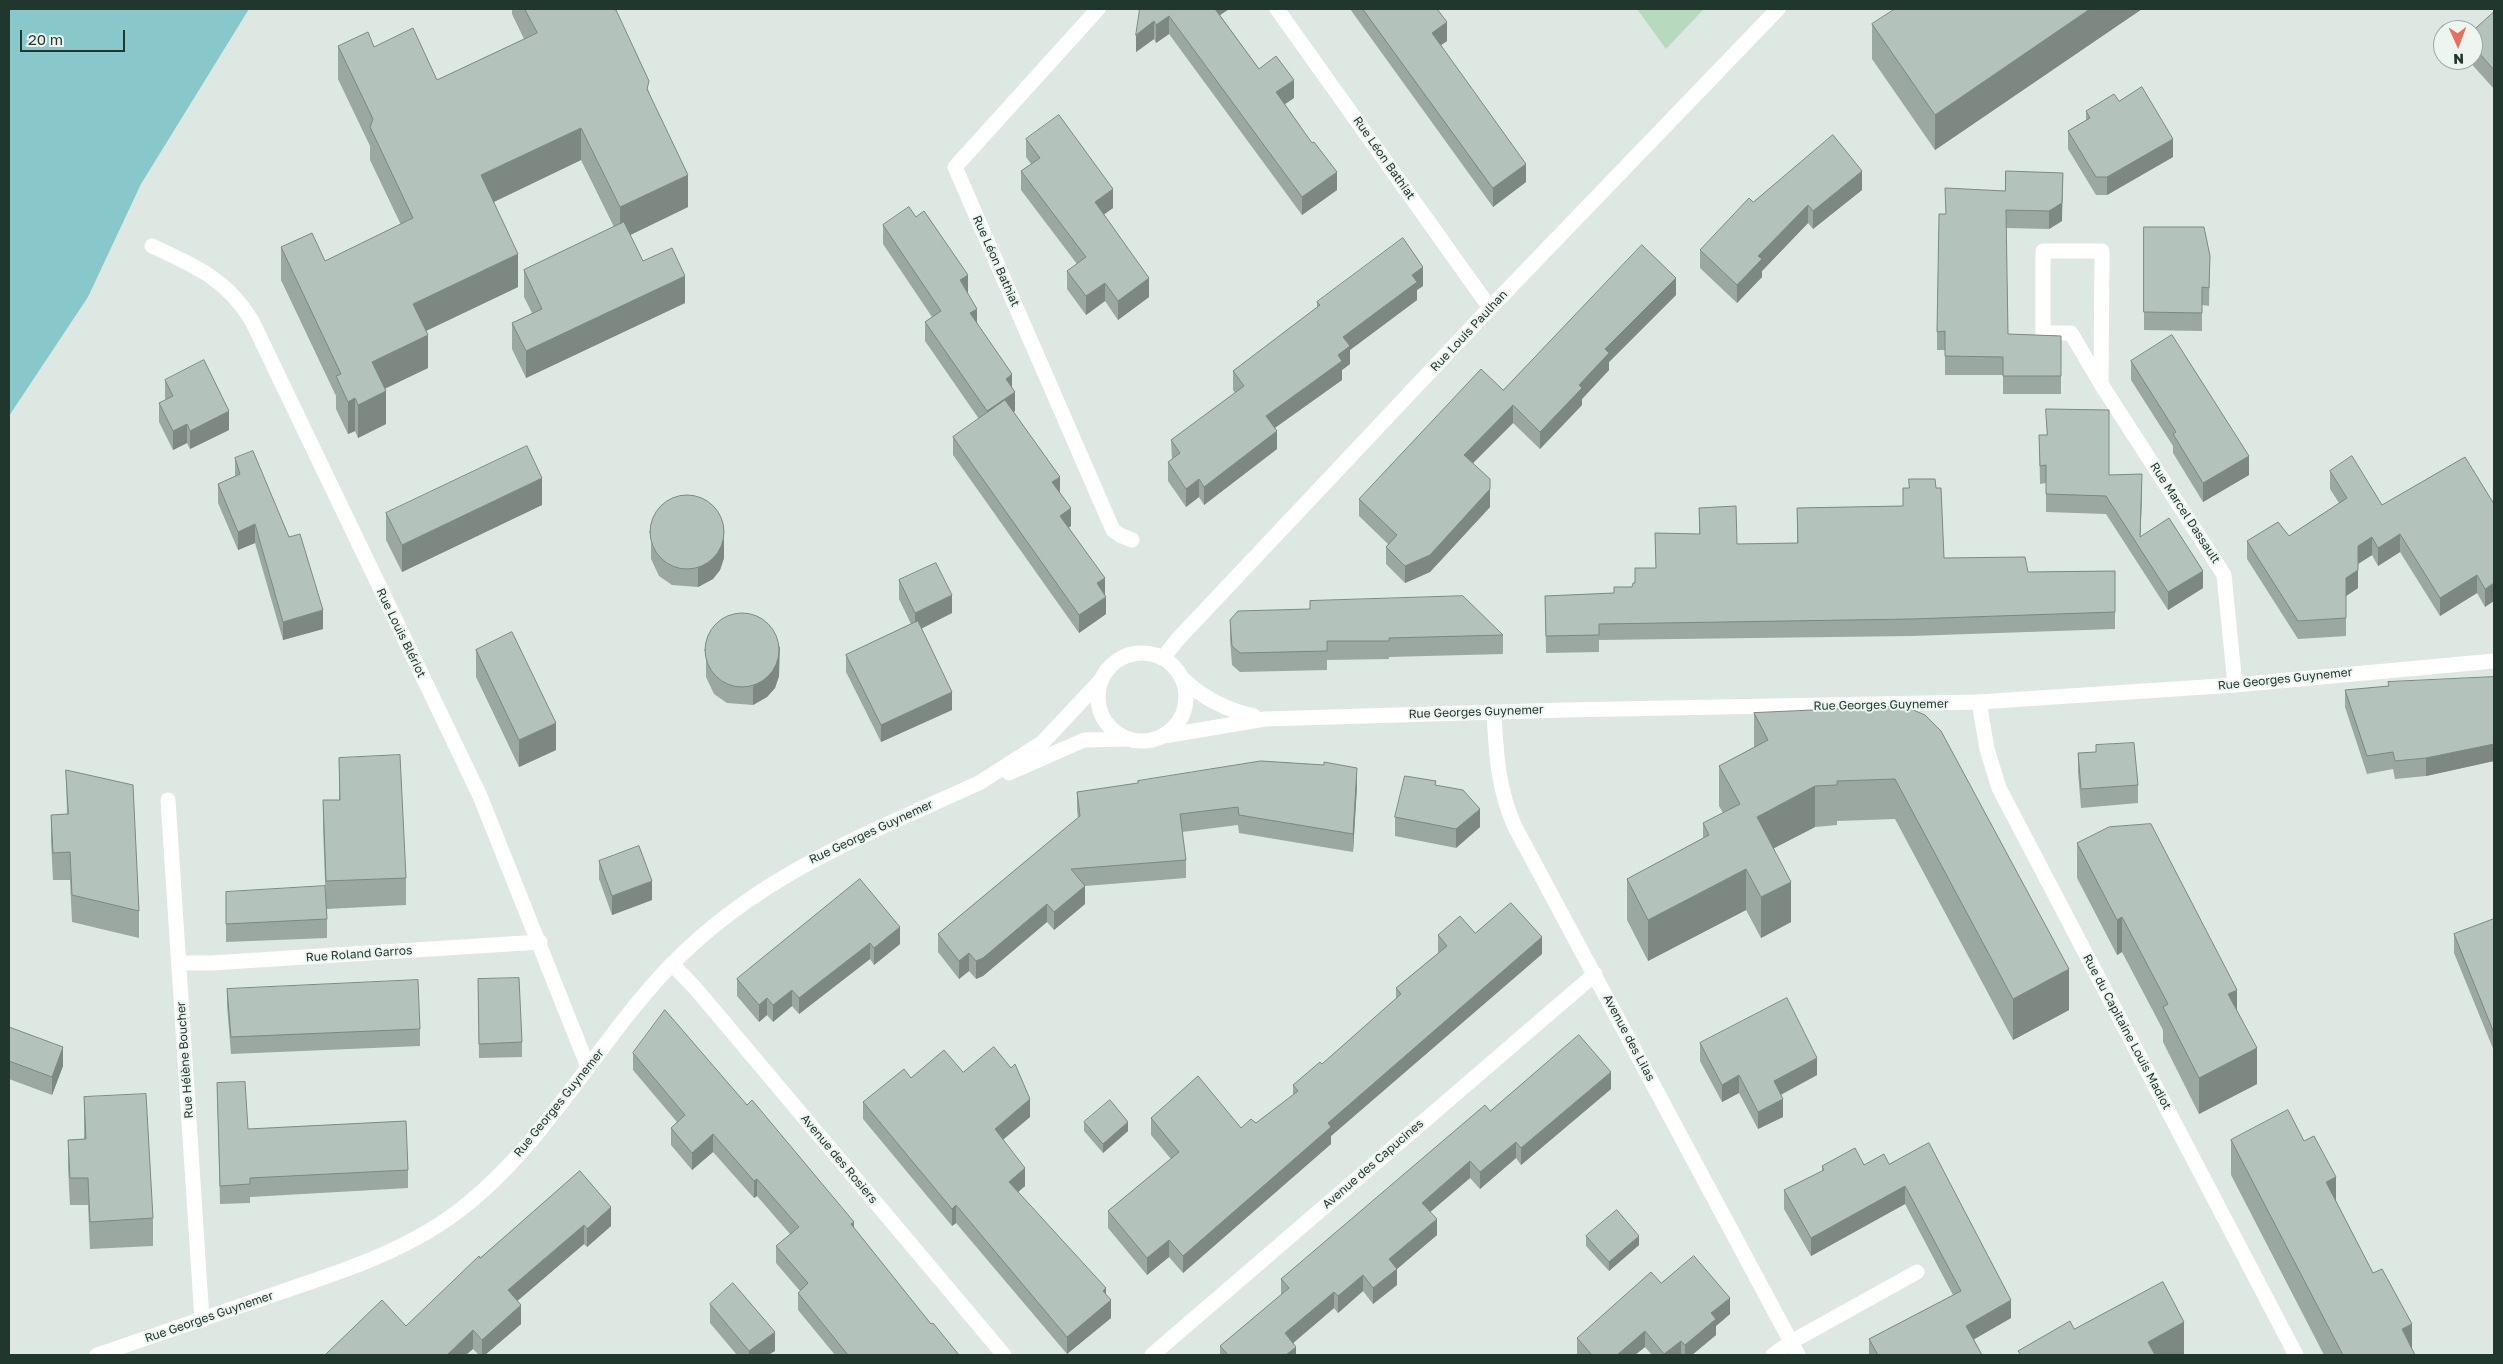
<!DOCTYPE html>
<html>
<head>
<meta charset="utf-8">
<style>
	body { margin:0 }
	#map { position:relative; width:2503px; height:1364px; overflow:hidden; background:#dee8e2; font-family:"Golos Text",sans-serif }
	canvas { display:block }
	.frame { position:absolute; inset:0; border:10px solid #20372e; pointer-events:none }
	.north { position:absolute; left:2433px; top:20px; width:50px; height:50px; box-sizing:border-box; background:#edf5f1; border:1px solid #9ba9a3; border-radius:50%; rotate:178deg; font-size:14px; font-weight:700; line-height:20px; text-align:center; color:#20372e }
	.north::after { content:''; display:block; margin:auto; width:18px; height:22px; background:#e96f5b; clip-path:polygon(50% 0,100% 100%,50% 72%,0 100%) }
	.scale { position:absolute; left:20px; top:30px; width:105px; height:22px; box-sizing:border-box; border:2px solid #20372e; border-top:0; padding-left:6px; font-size:15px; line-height:18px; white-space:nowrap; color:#20372e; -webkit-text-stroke:4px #edf5f1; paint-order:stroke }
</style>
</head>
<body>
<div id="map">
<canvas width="2503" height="1364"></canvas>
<div class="frame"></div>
<div class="north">N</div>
<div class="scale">20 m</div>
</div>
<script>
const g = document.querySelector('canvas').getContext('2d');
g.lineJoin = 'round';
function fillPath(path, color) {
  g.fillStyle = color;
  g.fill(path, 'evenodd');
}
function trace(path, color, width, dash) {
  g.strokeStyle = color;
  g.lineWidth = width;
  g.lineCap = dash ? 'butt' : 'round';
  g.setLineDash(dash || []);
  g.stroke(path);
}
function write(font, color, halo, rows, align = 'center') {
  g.font = font + ' "Golos Text",sans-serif';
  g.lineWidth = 4;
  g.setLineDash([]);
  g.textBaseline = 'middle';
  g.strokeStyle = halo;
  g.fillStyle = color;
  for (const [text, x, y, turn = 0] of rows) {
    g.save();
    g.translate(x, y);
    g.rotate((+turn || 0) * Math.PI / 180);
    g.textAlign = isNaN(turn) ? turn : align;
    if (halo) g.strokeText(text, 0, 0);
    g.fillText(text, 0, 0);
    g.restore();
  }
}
fillPath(new Path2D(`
	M1637,9H1704L1666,49Z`), '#b7d9bd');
fillPath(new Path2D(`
	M9,9H249L141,184L88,297L9,416Z`), '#88c8cb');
trace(new Path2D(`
	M1098,9L955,167L1113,530L1120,535L1132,540
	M1277,9L1490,308
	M152,246C195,266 227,279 252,321L480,796L588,1067
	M2101,384L2102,251H2043V333H2071L2101,384L2224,575L2235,685
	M1163,658L1178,639L1490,308L1778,9
	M1979,702L1987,749L1999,788L2296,1355
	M1494,712C1496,753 1498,790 1515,827L1798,1355
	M168,800L202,1320
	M179,963H211L540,942
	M672,964L696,989L1004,1355
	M1152,1355L1595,974
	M1773,1355L1791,1342L1917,1272`), '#fff', 15);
trace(new Path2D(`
	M1098 697a44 44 0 1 1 88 0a44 44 0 1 1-88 0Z
	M1183,679C1204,699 1226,710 1254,716
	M1164,736L1265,719L1564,710L1979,702L2235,685L2494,661
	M1009,773L1084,740L1126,739
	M97,1355C158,1334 220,1313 281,1292C336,1273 391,1256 440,1224C539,1159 592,1046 673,963C762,873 867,834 979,783L1043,742L1102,679`), '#fff', 15);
fillPath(new Path2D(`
	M512,9H611L649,92L688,207L630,235L643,261L685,303L526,378L512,349V323L532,313L524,297V270L614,227L581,160L494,202L518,287L426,331L428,368L385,388L386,424L358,438L355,431L348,434L336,409V396L281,280V247L325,261L401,225L370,160V146L338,79V46L374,47L437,80L524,39L512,14Z
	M1140,9H1229L1220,15L1259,69L1294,98L1285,104L1337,190L1302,215L1169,34L1156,43L1154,39L1136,52Z
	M1350,9H1437L1447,41L1441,45L1526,182L1493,207Z
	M1940,9H2142L1935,150L1872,59V24Z
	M2494,12V89L2468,60H2473V31Z
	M2119,101L2173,157L2107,195H2096L2068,149V131L2086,120V111Z
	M1026,139L1113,208L1104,214L1149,297L1118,320L1105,301L1086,315L1067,289V271L1077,264L1021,190V171L1031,164L1026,157Z
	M2006,171L2062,221L2049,229L2006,228L2008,334L2061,336V394H2003V375H1945V350H1937V332L1946,214L2005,191Z
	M1862,190L1813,229L1808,223L1762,271V277L1737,303L1700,268V250L1753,202Z
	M883,225L968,294L977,322L1015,411L1013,412L1060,493L1071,526L1069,527L1105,595L1106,614L1079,633L953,455V437L979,419L925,341V322L932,317L883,244Z
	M2144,227L2210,256L2209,306L2202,305V331L2144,330Z
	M1423,286L1417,290V300L1350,350V364L1342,370V380L1275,428L1277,449L1204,505L1199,497L1186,507L1168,481V462L1172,460L1171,440L1235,393L1233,390V371L1317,308V302Z
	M1676,295L1609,362V370L1582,399V405L1540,449L1513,423L1473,463L1490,507L1430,572L1405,583L1386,564V547L1388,544L1359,516V499L1503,390Z
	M2131,361L2249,475L2203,502L2173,453V446L2131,380Z
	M165,380L229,430L190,449L187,443L173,450L159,422V403L166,400L165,398Z
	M2039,435L2109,475L2142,491L2140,536L2203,588L2168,610L2106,514L2046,512V483L2040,484Z
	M235,458L323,629L283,640L255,543L238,550L218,503V484L235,476Z
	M2330,471L2382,505L2494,504L2485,607L2477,593L2440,616L2400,552L2378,566L2372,555L2358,564V588L2346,596V636L2298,639L2247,559V541L2289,536L2339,503L2330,489Z
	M1936,488L1944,558L2028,572L2115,571V629L1911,636L1599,640V652L1546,653L1545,596L1614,593L1632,587L1635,583L1656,568L1655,533L1699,534V508L1737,544L1797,543V508L1903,506Z
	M542,505L402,572L386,540V513Z
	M651,522L724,558L720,570L713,579L698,587L672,585L659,576L651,559Z
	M899,580L952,613L921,628L952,710L881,742L846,672V655L911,624L899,599Z
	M1230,620L1503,635V654L1389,657V659L1327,660V670L1240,672L1232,665L1230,639Z
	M706,641L779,676L775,688L767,697L753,705L727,703L714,694L706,677Z
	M476,650L556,750L519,767L476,677Z
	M2494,677V761L2426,776L2395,779L2393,769L2367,774L2345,707V690Z
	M1904,706L2069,1010L2013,1040L1895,819L1837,821V825L1815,827L1774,848L1791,922L1761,938L1746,910L1648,961L1627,920V879L1703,838V823L1723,813L1719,806V766L1754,747V713Z
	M2078,753L2138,785V803L2081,808L2078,772Z
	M339,758L406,878V905L326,909L323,828V800H339Z
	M66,770L139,911V938L72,922L70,880H53L51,842V815H67Z
	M1357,786L1353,852L1239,833L1238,825L1182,832L1186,860V878L1085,886V904L1054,930L1047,922L983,976L976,979L969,971L959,979L938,952V934L1078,818L1077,810V792Z
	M1395,817L1480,827L1456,848L1395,836Z
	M2077,843L2237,1010L2257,1084L2199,1114L2163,1042V1030L2122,952L2117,955L2077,878Z
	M599,861L652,900L612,915L599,879Z
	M860,879L900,944L874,965L870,959L799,1014L792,1006L773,1022L767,1015L759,1022L737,996V979Z
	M226,892L327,919V938L226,942Z
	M2494,919V1051L2454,953V934Z
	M1475,933L1542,954L1331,1136V1144L1183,1273L1169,1257L1147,1275L1108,1228V1211L1171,1159L1151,1135V1118L1241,1128L1256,1123L1293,1095V1085L1322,1064L1396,999V988L1438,953V935Z
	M478,979L522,1042V1057L479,1058Z
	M227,989L420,1029V1046L231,1054L227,1006Z
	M9,1027L63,1066L52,1095L9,1079Z
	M1700,1043L1817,1075L1781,1095L1783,1117L1758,1129L1739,1093L1722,1102L1700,1061Z
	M633,1053L854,1229L931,1324L959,1355H835L798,1310V1293L800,1291L776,1263V1246L790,1234L757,1196L754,1198L713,1152L692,1170L671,1145V1128L677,1122L633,1070Z
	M963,1072L1030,1117L1003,1140L1025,1186L1018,1192L1106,1295L1111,1318L1067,1354L956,1223L952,1226L863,1119V1102L911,1078Z
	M217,1083L248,1129L408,1170V1188L250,1197V1203L220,1204Z
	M1611,1089L1521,1165L1516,1158L1480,1189L1470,1178L1430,1212L1437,1235L1397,1269V1285L1373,1304L1363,1291L1338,1313L1334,1308L1293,1343L1296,1355H1220V1346L1281,1295V1279L1490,1111Z
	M84,1097L153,1218V1246L90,1249L88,1205H70L68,1168V1140L84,1139Z
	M1084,1122L1128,1131L1103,1153L1084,1131Z
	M2231,1140L2336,1201L2415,1355H2324L2231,1175Z
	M1889,1164L2011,1318L1974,1339L1982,1355H1869V1339L1953,1295L1905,1204L1811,1256L1784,1209V1190L1822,1171V1166Z
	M580,1171L611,1226L587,1247L584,1244L517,1301L521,1324L485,1355H479L473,1349L406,1326L480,1258Z
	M1586,1236L1639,1245L1609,1271L1586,1246Z
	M1661,1283L1730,1314L1716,1326V1335L1692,1355H1652L1645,1347L1635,1355H1577V1338Z
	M710,1304L775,1351L768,1355H737L710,1323Z`), '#9aa8a1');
fillPath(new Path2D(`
	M1211,9H1229L1211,21Z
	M2090,9H2142L1935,150V115Z
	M1169,16V34L1156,43V25Z
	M1154,21V39L1136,52V35Z
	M1447,22V41L1432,51V33Z
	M1294,80V98L1276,110V92Z
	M581,128V160L481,208V175Z
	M2173,139V157L2107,195V177Z
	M1526,164V182L1493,207V188Z
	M1862,171V190L1813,229V211Z
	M1337,172V190L1302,215V197Z
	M2063,173L2062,221L2049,229V211Z
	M688,175V207L620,240V207Z
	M1113,189V208L1095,221V202Z
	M1808,205V223L1762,271V277L1737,303V285L1758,256Z
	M518,254V287L413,337V304Z
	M1423,267V286L1417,290V300L1350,350V364L1342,370V380L1266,434V416L1338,355L1343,337L1412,275Z
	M968,275V294L960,280Z
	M685,276V303L526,378V351Z
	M1149,278V297L1118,320V301Z
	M1676,278V295L1609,362V370L1582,399V405L1540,449V432L1579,385L1605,349Z
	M1105,283V301L1086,315V296Z
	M977,309V327L970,313Z
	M428,335V368L372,395V362Z
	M1012,374V393L1015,392V411L987,430V411L1006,379Z
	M386,391V424L358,438V405Z
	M355,398V431L348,434V402Z
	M1513,405V423L1464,472V455Z
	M229,411V430L190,449V431Z
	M187,424V443L173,450V431Z
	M1277,431V449L1204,505V487Z
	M2249,456V475L2203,502V483Z
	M2142,474V491L2140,549V537Z
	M1060,477V494L1052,482Z
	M542,478V505L402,572V545Z
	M1199,479V497L1186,507V489Z
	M1490,489V507L1430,572L1405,583V566Z
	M1071,508V526L1060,533V516Z
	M255,524V543L238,550V532Z
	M724,527V558L720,570L713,579L698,587V569Z
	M2400,534V552L2378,566V548Z
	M2372,537V555L2358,564V588L2346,596V578L2358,546Z
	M2203,571V588L2168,610V592Z
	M2477,575V593L2440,616V598Z
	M1105,578V595L1097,601V583Z
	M2494,583V601L2485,607V589Z
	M952,595V613L915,632V613Z
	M1106,597V614L1079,633V615Z
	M323,610V629L283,640V622Z
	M780,646L779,676L775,688L767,697L753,705V687Z
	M952,692V710L881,742V725Z
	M556,723V750L519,767V740Z
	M2494,744V761L2426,776V758Z
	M1357,768V786L1353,852V834Z
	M1815,786V827L1757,857V817Z
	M1480,809V827L1456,848V829Z
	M1746,869V910L1648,961V920Z
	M652,881V900L612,915V896Z
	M1791,882V922L1761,938V897Z
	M1085,886V904L1054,930V912Z
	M1047,904V922L983,976L976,979V961Z
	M2122,917V952L2117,955V920Z
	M900,927V944L874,965V948Z
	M1542,937V954L1331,1136V1144L1183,1273V1256L1328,1123Z
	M870,943V959L799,1014V998Z
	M969,953V971L959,979V961Z
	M2069,969V1010L2013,1040V999Z
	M792,990V1006L773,1022V1005Z
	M2237,990V1025L2228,994Z
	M767,998V1015L759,1022V1005Z
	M63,1047V1066L52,1095V1077Z
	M2257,1048V1084L2199,1114V1078Z
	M1817,1058V1075L1774,1098V1081Z
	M1611,1072V1089L1521,1165V1148Z
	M1739,1075V1093L1722,1102V1085Z
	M1030,1099V1117L995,1146V1129Z
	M1783,1099V1117L1758,1129V1112Z
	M1128,1122V1131L1103,1153V1144Z
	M713,1134V1152L692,1170V1153Z
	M1516,1142V1158L1480,1189V1172Z
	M1470,1161V1178L1422,1219V1203Z
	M1025,1168V1186L1009,1200V1182Z
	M2336,1177V1213L2326,1182Z
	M757,1179V1196L754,1198V1181Z
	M1905,1186V1204L1811,1256V1238Z
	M956,1205V1223L952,1226V1209Z
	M611,1207V1226L587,1247V1229Z
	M1437,1219V1235L1397,1269V1285L1373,1304V1288L1389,1259Z
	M854,1222V1239L851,1224Z
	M584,1225V1244L508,1309V1290Z
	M1639,1236V1245L1609,1271V1262Z
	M1169,1240V1257L1147,1275V1258Z
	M1363,1275V1291L1338,1313V1296Z
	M1106,1288V1304L1111,1300V1318L1067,1354V1337L1103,1291Z
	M1334,1292V1308L1285,1350V1333Z
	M1730,1298V1314L1716,1326V1335L1692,1355H1685V1345L1711,1313Z
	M2011,1300V1318L1966,1344V1326Z
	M521,1305V1324L485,1355H482V1340Z
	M2184,1322V1355H2148V1342Z
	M2412,1324V1355L2402,1329Z
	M473,1330V1349L466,1355H447Z
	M1645,1331V1347L1635,1355H1617Z
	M775,1332V1351L768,1355H749V1351Z
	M1681,1341V1355H1664V1354Z
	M1296,1347V1355H1286Z`), '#7d8883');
const building = new Path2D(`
	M525,9H611L616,10L649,81L647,89L688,175L620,207L581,128L481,175L518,254L413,304L428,335L372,362L386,391L358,405L355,398L348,402L336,376L341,374L281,247L312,233L325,261L413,218L370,127L373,119L338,46L368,32L374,47L413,28L437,80L537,33Z
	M1140,9H1215L1259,69L1276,56L1294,80L1276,92L1312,143L1314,142L1337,172L1302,197L1169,16L1156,25L1154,21L1136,35Z
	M1363,9H1437L1447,22L1432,33L1526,164L1493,188Z
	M1895,9H2090L1935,115L1872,24Z
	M2494,12V70L2473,46V31Z
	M2142,87L2173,139L2107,177H2096L2068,131L2090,118L2086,111L2114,94L2119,101Z
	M1059,115L1113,189L1095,202L1149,278L1118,301L1105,283L1086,296L1067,271L1086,257L1021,171L1040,158L1026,139Z
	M1833,135L1862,171L1813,211L1808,205L1758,256L1762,259L1737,285L1700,250L1749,198L1753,202Z
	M2006,171L2063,173L2062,203L2049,211L2006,210L2008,334L2061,336V376H2003V357L1945,356V331L1937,332L1939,214H1946L1945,188L2005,191Z
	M909,207L916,217L924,211L968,275L960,280L977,309L970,313L1012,374L1006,379L1015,392L987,411L925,322L941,311L883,225Z
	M624,222L643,261L672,248L685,276L526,351L512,323L542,309L524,270Z
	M2144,227H2204L2210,256L2209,288L2202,287V313L2144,312Z
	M1403,238L1423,267L1412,275L1417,282L1343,337L1350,346L1338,355L1342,361L1266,416L1277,431L1204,487L1199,479L1186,489L1168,462L1180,453L1171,440L1244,386L1233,371L1320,305L1317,302Z
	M1642,245L1676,278L1605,349L1609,353L1579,385L1582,388L1540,432L1513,405L1464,455L1490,479V489L1430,555L1405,566L1386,547L1397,535L1359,499L1481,369L1503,390Z
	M2172,335L2249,456L2203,483L2173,434L2176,432L2131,361Z
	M204,360L229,411L190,431L187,424L173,431L159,403L173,396L165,380Z
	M1005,400L1060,477L1052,482L1071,508L1060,516L1105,578L1097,583L1106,597L1079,615L953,437Z
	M2046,409L2109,410V475L2142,474L2140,537L2169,518L2203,571L2168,592L2106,496L2046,494V465L2040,466L2039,435H2047Z
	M527,446L542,478L402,545L386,513Z
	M253,451L289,537L300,534L323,610L283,622L255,524L238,532L218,484L240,474L235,458Z
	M2352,456L2382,505L2465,457L2494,504V583L2485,589L2477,575L2440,598L2400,534L2378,548L2372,537L2358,546V570L2346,578V618L2298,621L2247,541L2278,522L2289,536L2347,498L2330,471Z
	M1909,479H1935L1936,488H1941L1944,558L2025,557L2028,572L2115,571V612L1911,619L1599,624V635L1546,636L1545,596L1614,593V587H1632L1633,583H1635V568H1656L1655,533L1700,534L1699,508L1736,506L1737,544L1798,543L1797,508L1903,506V488H1909Z
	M650 532a37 37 0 1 1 74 0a37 37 0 1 1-74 0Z
	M936,563L952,595L915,613L899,580Z
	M1463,596L1503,635L1389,638V641H1327V651L1240,653L1232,646L1230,620L1238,611L1310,609V601Z
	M705 650a37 37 0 1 1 74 0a37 37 0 1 1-74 0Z
	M918,621L952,692L881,725L846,655Z
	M512,632L556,723L519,740L476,650Z
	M2494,677V744L2426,758L2395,761L2393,752L2367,756L2345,690L2389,686L2388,682Z
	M1904,706L1925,715L1941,731L2069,969L2013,999L1895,779L1837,781V785L1815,786L1757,817L1791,882L1761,897L1746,869L1648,920L1627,879L1709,835L1703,823L1740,804L1719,766L1768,740L1754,713Z
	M2134,743L2138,785L2081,789L2078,753L2096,752V745Z
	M400,755L406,878L326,881L323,800H340L339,758Z
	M1261,761L1324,765V762L1357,768L1353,834L1239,815L1238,807L1180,814L1186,860L1071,869L1085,886L1054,912L1047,904L983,958L976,961L969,953L959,961L938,934L1080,816L1077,792L1138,783V781Z
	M66,770L133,785L139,911L72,895L70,852L53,853L51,815L68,814Z
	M1405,776L1436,781L1435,785L1463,790L1480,809L1456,829L1395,817Z
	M2151,824L2237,990L2228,994L2257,1048L2199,1078L2163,1007L2168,1004L2122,917L2117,920L2077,843L2109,827Z
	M639,846L652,881L612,896L599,861Z
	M860,879L900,927L874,948L870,943L799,998L792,990L773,1005L767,998L759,1005L737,979Z
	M325,886L327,919L226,924V892Z
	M1511,903L1542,937L1328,1123L1331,1127L1183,1256L1169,1240L1147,1258L1108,1211L1179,1152L1151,1118L1198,1076L1241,1128L1251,1119L1256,1123L1298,1091L1293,1085L1320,1062L1322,1064L1401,994L1396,988L1447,946L1438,935L1460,916L1475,933Z
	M2494,919V1033L2454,934Z
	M519,978L522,1042L479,1044L478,979Z
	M418,980L420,1029L231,1037L227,989Z
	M1787,998L1817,1058L1774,1081L1783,1099L1758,1112L1739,1075L1722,1085L1700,1043Z
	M665,1010L747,1105L752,1100L854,1222L851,1224L931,1324L933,1323L959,1355H848L798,1293L808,1283L776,1246L799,1227L757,1179L754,1181L713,1134L692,1153L671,1128L685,1115L633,1053Z
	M9,1027L63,1047L52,1077L9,1061Z
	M1579,1035L1611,1072L1521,1148L1516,1142L1480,1172L1470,1161L1422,1203L1437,1219L1389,1259L1397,1269L1373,1288L1363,1275L1338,1296L1334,1292L1285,1333L1296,1347L1286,1355H1228L1220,1346L1289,1288L1281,1279L1485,1105L1490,1111Z
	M994,1047L1011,1068L1015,1064L1030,1099L995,1129L1025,1168L1009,1182L1106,1288L1103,1291L1111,1300L1067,1337L956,1205L952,1209L863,1102L904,1069L911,1078L944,1050L963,1072Z
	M245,1082L248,1129L406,1121L408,1170L250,1178V1184L220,1186L217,1083Z
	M146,1094L153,1218L90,1222L88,1178H70L68,1140L86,1139L84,1097Z
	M1110,1100L1128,1122L1103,1144L1084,1122Z
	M2288,1110L2304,1141L2314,1136L2336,1177L2326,1182L2373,1273L2382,1269L2412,1324L2402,1329L2415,1355H2343L2231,1140Z
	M1929,1143L2011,1300L1966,1326L1982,1355H1878L1869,1339L1961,1291L1905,1186L1811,1238L1784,1190L1824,1170L1822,1166L1855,1148L1864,1165L1884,1154L1889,1164Z
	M580,1171L611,1207L587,1229L584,1225L508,1290L521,1305L482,1340L473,1330L447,1355H325L382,1300L406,1326L479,1256L480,1258Z
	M1617,1210L1639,1236L1609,1262L1586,1236Z
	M1694,1256L1730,1298L1711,1313L1716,1319L1685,1345L1681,1341L1664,1354L1645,1331L1617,1355H1592L1577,1338L1651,1272L1661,1283Z
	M2163,1282L2184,1322L2148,1342L2155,1355H2021L2018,1351L2070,1321L2074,1329Z
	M733,1283L775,1332L749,1351L710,1304Z`);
fillPath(building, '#b3c3bb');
trace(building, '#7d8883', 1);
write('12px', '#20372e', '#edf5f1', [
	["Rue Léon Bathiat",1384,158,55],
	["Rue Léon Bathiat",996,261,66],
	["Rue Louis Paulhan",1469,331,-47],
	["Rue Marcel Dassault",2185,513,57],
	["Rue Louis Blériot",401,633,64],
	["Rue Georges Guynemer",2285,679,-6],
	["Rue Georges Guynemer",1881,705,-1],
	["Rue Georges Guynemer",1476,712,-2],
	["Rue Georges Guynemer",871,832,-25],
	["Rue Roland Garros",359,954,-4],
	["Rue du Capitaine Louis Madiot",2127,1032,62],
	["Avenue des Lilas",1629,1038,62],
	["Rue Hélène Boucher",185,1060,-94],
	["Rue Georges Guynemer",559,1103,-51],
	["Avenue des Rosiers",839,1159,50],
	["Avenue des Capucines",1373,1164,-41],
	["Rue Georges Guynemer",209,1317,-19]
]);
</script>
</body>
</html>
